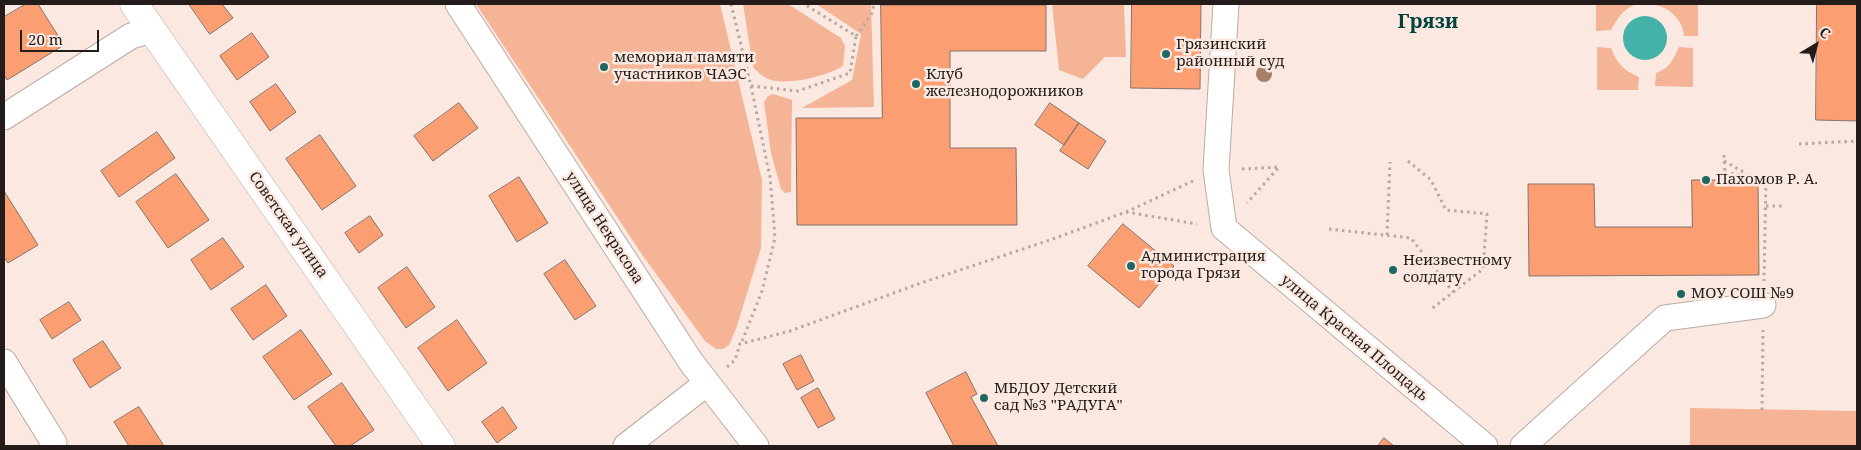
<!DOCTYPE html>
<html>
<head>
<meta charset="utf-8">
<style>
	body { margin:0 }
	#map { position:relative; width:1861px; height:450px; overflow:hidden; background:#fbe9e1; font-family:"Noto Serif",serif }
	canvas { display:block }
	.frame { position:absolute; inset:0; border:5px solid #231c1a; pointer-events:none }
	.north { position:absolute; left:1791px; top:20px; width:50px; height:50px; -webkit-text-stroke:4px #fbe9e1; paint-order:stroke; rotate:37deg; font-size:14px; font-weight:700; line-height:20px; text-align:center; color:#231c1a }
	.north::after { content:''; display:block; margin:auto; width:18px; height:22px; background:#231c1a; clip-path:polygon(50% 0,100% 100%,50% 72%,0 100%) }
	.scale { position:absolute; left:20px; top:30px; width:79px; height:22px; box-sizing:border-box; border:2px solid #231c1a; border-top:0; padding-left:6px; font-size:15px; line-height:18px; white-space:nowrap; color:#231c1a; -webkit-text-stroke:4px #fbe9e1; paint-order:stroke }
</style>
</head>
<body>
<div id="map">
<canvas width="1861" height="450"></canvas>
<div class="frame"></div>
<div class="north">С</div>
<div class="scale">20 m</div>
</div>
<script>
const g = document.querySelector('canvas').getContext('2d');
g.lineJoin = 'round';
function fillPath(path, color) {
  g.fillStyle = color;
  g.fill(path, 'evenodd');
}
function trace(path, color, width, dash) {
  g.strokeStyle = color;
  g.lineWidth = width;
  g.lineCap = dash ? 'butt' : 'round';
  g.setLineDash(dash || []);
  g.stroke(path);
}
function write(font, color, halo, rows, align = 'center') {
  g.font = font + ' "Noto Serif",serif';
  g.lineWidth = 5;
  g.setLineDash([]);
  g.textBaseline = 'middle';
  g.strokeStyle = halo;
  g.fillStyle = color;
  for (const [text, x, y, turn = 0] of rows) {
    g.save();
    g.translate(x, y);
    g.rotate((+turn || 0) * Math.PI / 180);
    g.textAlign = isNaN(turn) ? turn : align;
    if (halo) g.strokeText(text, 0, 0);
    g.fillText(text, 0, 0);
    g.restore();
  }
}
fillPath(new Path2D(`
	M476,4H720L762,180L761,248L736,329L729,345L723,349H716L705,341L643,256Z
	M743,4H788L841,38L845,46L843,66C827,76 790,85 771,80C764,78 758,73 753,67Z
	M816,4H871L874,107L802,108L852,80L861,34Z
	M1052,4H1124L1126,57H1105L1083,79L1059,70Z
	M1596,4H1639C1625,6 1618,18 1611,30L1596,31Z
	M1655,4H1698V36H1684C1683,21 1671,8 1655,5Z
	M1597,47L1611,48C1617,63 1623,70 1639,77L1638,90H1597Z
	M1679,47L1693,48V87L1655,86L1656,73C1670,68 1673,60 1679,47Z
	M773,94L792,100L791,192L785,193L781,189L771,153L764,102L768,96Z
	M1690,408L1857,411L1856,446H1690Z`), '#f5b495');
fillPath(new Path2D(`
	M1623 38a22 22 0 1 1 44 0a22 22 0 1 1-44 0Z`), '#44b2a8');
const building = new Path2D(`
	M26,4H38L64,45L7,80L4,75V17Z
	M189,4H222L233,18L210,34Z
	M1132,4H1201L1200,89L1131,88Z
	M1817,4H1857V121L1816,120Z
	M881,5H1046V51H950V148H1016L1017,225H797L796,118H882Z
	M252,33L269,57L237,80L220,56Z
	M276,84L296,112L270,131L250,102Z
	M459,103L478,128L433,161L414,136Z
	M1050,103L1079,123L1064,145L1035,125Z
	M1079,123L1106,141L1088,169L1060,151Z
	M157,132L175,158L119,197L101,171Z
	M320,135L356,186L322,210L286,159Z
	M176,174L209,220L168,248L136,202Z
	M519,177L548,223L517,242L489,196Z
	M1692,180H1758L1759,275L1529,276L1528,184H1594L1595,227H1692Z
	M4,191L38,245L8,263L4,257Z
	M370,216L383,235L359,253L345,233Z
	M1123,224L1174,266L1139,308L1088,266Z
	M223,238L244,267L211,290L191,260Z
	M565,260L596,306L575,320L544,274Z
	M407,267L435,307L406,328L378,288Z
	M266,285L287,316L253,340L231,309Z
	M69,302L81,320L52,339L40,320Z
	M457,320L487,363L448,391L418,348Z
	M301,330L332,374L294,400L263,357Z
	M103,341L121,368L90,388L73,360Z
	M801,355L814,381L797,390L783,364Z
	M966,372L977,394L971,397L998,446H954L926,393Z
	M342,383L374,430L350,446H336L308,407Z
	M818,388L835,419L818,428L801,398Z
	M139,407L164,446H129L114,422Z
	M503,407L517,428L497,443L482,422Z
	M1384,438L1394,446H1378Z`);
fillPath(building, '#fb9f73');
trace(building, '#83736c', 1);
const minor = new Path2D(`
	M458,4L691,362L756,446
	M1226,4L1216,170L1224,228L1485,446
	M4,117L131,36L152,30
	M4,362L54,443
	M626,446L707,383
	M1523,446L1665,318L1763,305`);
const major = new Path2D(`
	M134,4L441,446`);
trace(minor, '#bbaba3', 27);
trace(major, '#bbaba3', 29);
trace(new Path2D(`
	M731,4L751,86L770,177L775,238L762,291L741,344
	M856,36L872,13L874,4
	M751,86L798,91L850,73L856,36L804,4
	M1799,144L1857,141
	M1724,155L1725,173
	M1408,161L1431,180L1446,210L1487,214L1483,269L1430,310
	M1724,161L1747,174
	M1242,169L1279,167L1247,203
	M1724,180L1725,173L1766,178L1764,281
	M1766,206H1784
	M1126,212L1197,224
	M1329,229L1411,238L1453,292
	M1387,235L1390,162
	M727,367L735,360L740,344L790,331L921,283L1050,240L1126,212L1193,181
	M1762,410L1763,330`), '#b6a8a2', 3, [2.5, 4]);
trace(minor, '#fff', 25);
trace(major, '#fff', 28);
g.fillStyle = '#a67e69';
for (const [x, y] of [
	[1264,74]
]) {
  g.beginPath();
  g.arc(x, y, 8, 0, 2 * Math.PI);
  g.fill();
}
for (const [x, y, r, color] of [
	[1166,54,5,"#1d6862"],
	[604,67,5,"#1d6862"],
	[916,84,5,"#1d6862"],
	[1706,180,5,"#1d6862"],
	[1131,266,5,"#1d6862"],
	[1393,270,5,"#1d6862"],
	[1681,294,5,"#1d6862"],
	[984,398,5,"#1d6862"]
]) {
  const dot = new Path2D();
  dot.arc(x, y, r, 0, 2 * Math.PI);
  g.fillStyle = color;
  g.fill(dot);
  trace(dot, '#fbe9e1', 2);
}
write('15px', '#231c1a', '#fbe9e1', [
	["Грязинский",1176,45],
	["районный суд",1176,62],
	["мемориал памяти",614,58],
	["участников ЧАЭС",614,75],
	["Клуб",926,75],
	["железнодорожников",926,92],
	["Пахомов Р. А.",1716,180],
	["Администрация",1141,257],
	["города Грязи",1141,274],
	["Неизвестному",1403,261],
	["солдату",1403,278],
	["МОУ СОШ №9",1691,294],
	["МБДОУ Детский",994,389],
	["сад №3 \"РАДУГА\"",994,406]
], 'left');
write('15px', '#231c1a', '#fbe9e1', [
	["Советская улица",288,225,55],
	["улица Некрасова",604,228,57],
	["улица Красная Площадь",1354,338,40]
]);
write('bold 20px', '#00433e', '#fbe9e1', [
	["Грязи",1428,22]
]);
</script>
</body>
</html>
